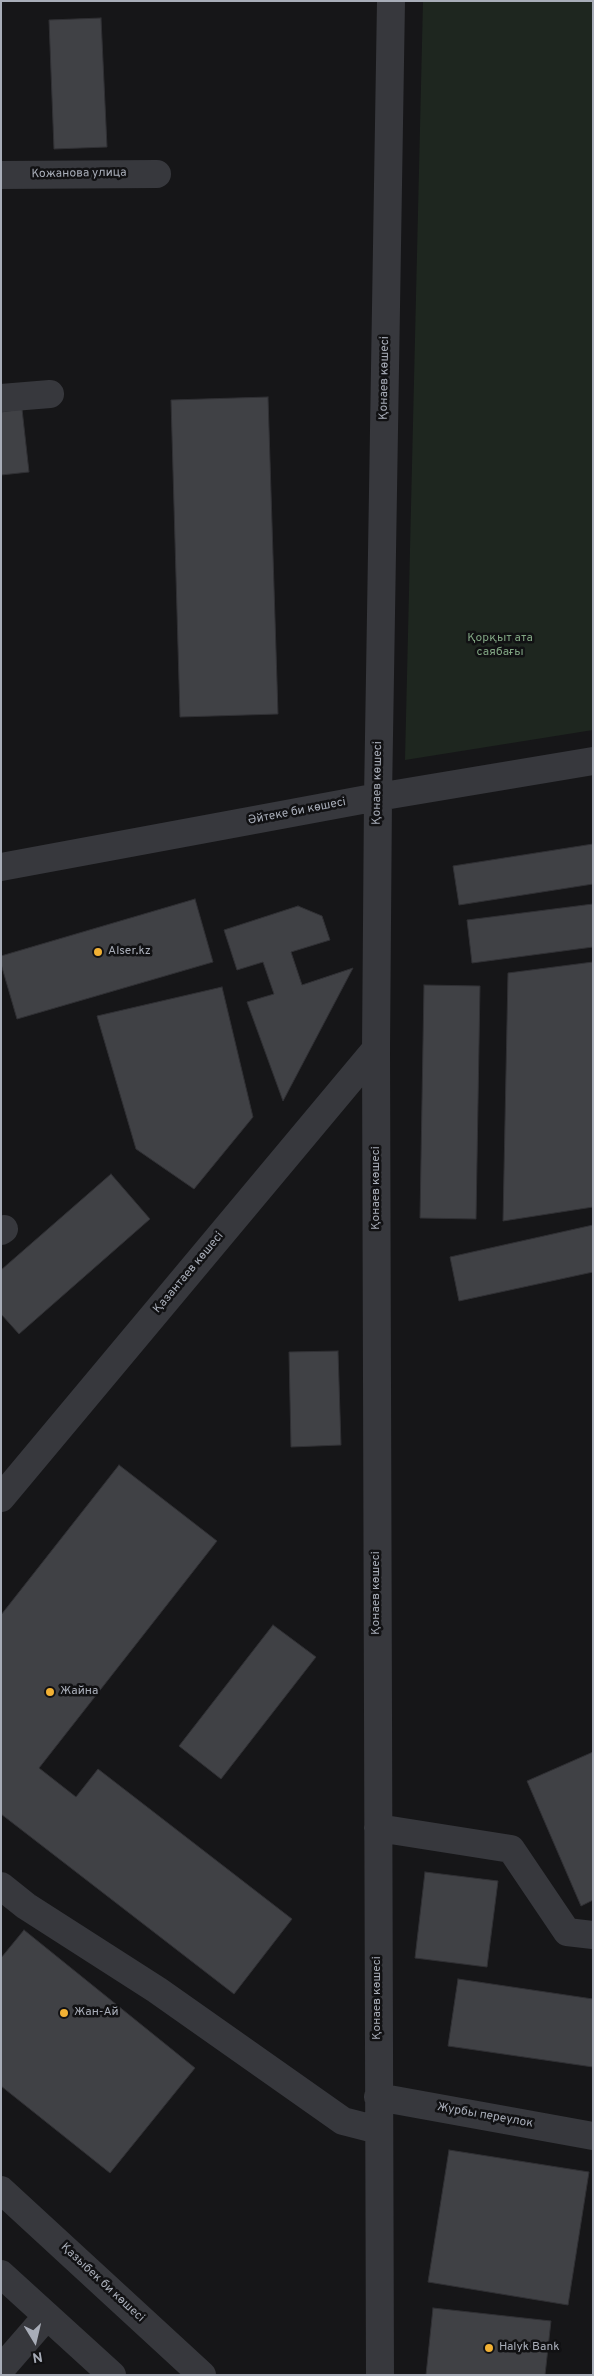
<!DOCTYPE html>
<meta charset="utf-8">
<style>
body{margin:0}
#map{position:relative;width:594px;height:2376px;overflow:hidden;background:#161618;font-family:Overpass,sans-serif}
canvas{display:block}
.frame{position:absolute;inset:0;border:2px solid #a8adb8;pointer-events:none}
.north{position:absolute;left:10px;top:2316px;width:50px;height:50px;-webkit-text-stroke:4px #111113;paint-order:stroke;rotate:171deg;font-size:14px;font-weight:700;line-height:20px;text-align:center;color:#a8adb8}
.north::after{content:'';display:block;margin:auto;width:18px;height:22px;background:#a8adb8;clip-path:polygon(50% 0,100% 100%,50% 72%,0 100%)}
</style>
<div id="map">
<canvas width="594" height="2376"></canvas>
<div class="frame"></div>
<div class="north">N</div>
</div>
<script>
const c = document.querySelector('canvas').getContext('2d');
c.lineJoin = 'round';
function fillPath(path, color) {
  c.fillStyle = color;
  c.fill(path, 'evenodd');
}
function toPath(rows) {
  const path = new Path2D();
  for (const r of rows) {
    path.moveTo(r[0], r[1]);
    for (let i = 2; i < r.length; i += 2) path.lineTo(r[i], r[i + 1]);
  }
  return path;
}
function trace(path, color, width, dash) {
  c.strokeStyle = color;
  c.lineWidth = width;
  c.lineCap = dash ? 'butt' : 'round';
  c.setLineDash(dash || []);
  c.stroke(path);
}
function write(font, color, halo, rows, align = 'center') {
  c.font = font + ' Overpass,sans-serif';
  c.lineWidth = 5;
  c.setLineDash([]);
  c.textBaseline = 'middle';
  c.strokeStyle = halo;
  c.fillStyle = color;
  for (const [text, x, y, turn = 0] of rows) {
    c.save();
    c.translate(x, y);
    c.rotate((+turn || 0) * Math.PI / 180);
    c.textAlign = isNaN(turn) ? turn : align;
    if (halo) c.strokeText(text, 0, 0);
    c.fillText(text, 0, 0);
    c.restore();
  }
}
fillPath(toPath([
 [423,1,593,1,593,730,405,760]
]), '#1e261f');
const building = toPath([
 [101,18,107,147,54,149,49,20,101,18],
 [268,397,278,714,180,717,171,400,268,397],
 [22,409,29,472,1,475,1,412,22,409],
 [593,844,593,884,459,905,453,866,593,844],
 [195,899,213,962,17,1019,1,964,1,956,195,899],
 [593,904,593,947,472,963,467,920,593,904],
 [298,906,322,916,330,940,291,952,302,985,353,968,283,1101,247,1002,274,994,263,962,237,970,224,930,298,906],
 [593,962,593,1207,503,1221,508,973,593,962],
 [424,985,480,986,476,1219,420,1218,424,985],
 [222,987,253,1117,194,1189,136,1149,97,1016,222,987],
 [111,1174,150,1219,19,1334,1,1314,1,1270,111,1174],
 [593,1225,593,1272,459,1301,450,1257,593,1225],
 [338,1351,341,1445,291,1447,289,1352,338,1351],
 [119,1465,217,1541,39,1768,76,1797,98,1769,292,1919,234,1994,1,1814,1,1615,119,1465],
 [273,1625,316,1657,221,1779,179,1746,273,1625],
 [593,1752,593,1900,581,1906,527,1781,593,1752],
 [425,1872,498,1881,487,1967,415,1958,425,1872],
 [24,1930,195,2068,110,2173,1,2086,1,1958,24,1930],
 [458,1979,593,1999,593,2067,448,2046,458,1979],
 [449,2150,589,2172,568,2305,428,2282,449,2150],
 [433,2308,551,2321,545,2375,426,2375,433,2308]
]);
fillPath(building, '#404145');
trace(building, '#303034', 1);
trace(toPath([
 [1,175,157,174],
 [1,398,50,394],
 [1,867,378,797,593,761],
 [1,1231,4,1229],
 [1,1498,376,1049],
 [378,1828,511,1849,567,1932,593,1935],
 [1,1886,26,1906,157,1990,343,2121,378,2130],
 [378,2097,593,2136],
 [1,2190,202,2375],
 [1,2274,112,2375],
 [1,2369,47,2316],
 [380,2375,376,1049,378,797,391,1]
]), '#37383d', 28);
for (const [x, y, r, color] of [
 [98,952,5,"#f2b134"],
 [50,1692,5,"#f2b134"],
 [64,2013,5,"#f2b134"],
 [489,2348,5,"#f2b134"]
]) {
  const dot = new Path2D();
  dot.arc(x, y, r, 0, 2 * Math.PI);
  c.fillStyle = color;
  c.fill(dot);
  trace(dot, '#111113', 2);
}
write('12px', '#a8adb8', '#111113', [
 ["Кожанова улица",79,174,-1],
 ["Қонаев көшесі",385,378,-89],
 ["Қонаев көшесі",378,783,-89],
 ["Әйтеке би көшесі",297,812,-11],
 ["Қонаев көшесі",377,1188,-90],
 ["Қазантаев көшесі",189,1273,-50],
 ["Қонаев көшесі",377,1593,-90],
 ["Қонаев көшесі",378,1998,-90],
 ["Журбы переулок",485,2116,10],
 ["Қазыбек би көшесі",102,2283,43]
]);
write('12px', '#7fa381', '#111113', [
 ["Қорқыт ата",500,639],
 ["саябағы",500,653]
]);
write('12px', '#a8adb8', '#111113', [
 ["Alser.kz",108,952],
 ["Жайна",60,1692],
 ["Жан-Ай",74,2013],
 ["Halyk Bank",499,2348]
], 'left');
</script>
